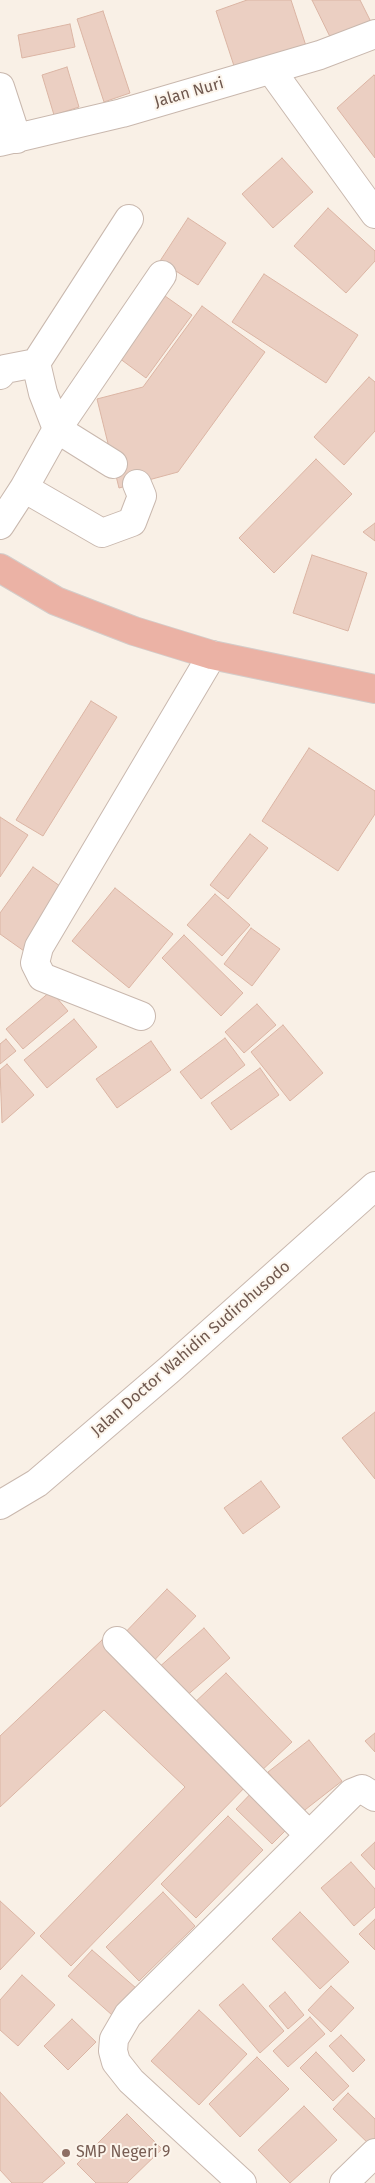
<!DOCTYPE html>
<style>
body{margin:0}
canvas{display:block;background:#f9f0e6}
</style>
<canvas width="375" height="2183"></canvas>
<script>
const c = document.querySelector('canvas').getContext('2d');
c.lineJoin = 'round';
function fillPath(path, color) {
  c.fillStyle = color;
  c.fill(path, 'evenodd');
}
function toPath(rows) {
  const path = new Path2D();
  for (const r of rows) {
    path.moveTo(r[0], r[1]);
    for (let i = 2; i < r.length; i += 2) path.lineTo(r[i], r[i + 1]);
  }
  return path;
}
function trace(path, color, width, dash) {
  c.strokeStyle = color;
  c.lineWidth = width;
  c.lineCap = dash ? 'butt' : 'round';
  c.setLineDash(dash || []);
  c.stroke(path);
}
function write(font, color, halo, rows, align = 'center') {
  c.font = font + ' "Fira Sans",sans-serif';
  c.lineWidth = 4;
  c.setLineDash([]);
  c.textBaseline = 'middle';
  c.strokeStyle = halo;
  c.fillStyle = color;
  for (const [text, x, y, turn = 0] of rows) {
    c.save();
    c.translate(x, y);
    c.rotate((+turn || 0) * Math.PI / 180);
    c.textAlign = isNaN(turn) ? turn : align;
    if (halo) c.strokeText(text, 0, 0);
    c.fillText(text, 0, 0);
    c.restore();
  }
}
const building = toPath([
 [247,0,291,0,307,49,236,72,216,11,247,0],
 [312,0,360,0,374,28,335,47,312,0],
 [103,11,130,93,104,102,77,19,103,11],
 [70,24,75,47,22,58,18,35,70,24],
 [67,67,79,107,54,115,42,75,67,67],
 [374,75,375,76,375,158,337,108,374,75],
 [282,158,313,192,273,228,242,194,282,158],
 [328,208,375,251,375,261,346,293,294,246,328,208],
 [188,218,226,243,198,285,160,261,188,218],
 [264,274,358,335,326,383,232,322,264,274],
 [165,296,192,315,146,378,119,358,165,296],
 [202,306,265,352,178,472,119,488,97,399,143,387,202,306],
 [369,377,375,382,375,431,344,465,314,437,369,377],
 [316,459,352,494,274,573,239,538,316,459],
 [375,523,375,541,363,532,375,523],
 [312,555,367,573,348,631,293,613,312,555],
 [91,701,117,717,43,836,16,820,91,701],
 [309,748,375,791,375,814,338,871,262,821,309,748],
 [0,817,28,835,0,877,0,817],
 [250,834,268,848,228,899,210,885,250,834],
 [33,867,67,891,24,951,0,934,0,913,33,867],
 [115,888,173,934,129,988,72,941,115,888],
 [215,894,250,925,222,956,187,925,215,894],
 [251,928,280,949,252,986,224,964,251,928],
 [184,935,243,993,221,1016,162,958,184,935],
 [51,991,68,1011,23,1049,6,1029,51,991],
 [257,1004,276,1025,244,1053,225,1032,257,1004],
 [74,1019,97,1047,47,1088,24,1060,74,1019],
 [283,1025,323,1073,290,1101,251,1052,283,1025],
 [225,1038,245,1065,201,1099,180,1072,225,1038],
 [6,1039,16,1051,0,1064,0,1044,6,1039],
 [151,1041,171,1070,117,1108,96,1079,151,1041],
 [7,1064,34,1095,2,1123,0,1070,7,1064],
 [260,1068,279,1095,231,1130,211,1103,260,1068],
 [375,1412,375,1479,342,1438,375,1412],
 [261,1481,280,1507,243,1534,224,1508,261,1481],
 [167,1589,196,1616,147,1668,118,1640,167,1589],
 [204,1628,230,1658,184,1698,158,1668,204,1628],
 [102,1640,251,1781,71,1966,40,1936,185,1787,104,1710,0,1807,0,1736,102,1640],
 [226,1673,292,1742,258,1774,192,1705,226,1673],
 [375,1733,375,1752,365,1741,375,1733],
 [309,1740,342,1781,301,1813,268,1772,309,1740],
 [257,1787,293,1823,272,1844,236,1809,257,1787],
 [228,1816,263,1850,196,1918,161,1884,228,1816],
 [375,1842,375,1870,361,1855,375,1842],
 [351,1862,375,1889,375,1907,354,1926,321,1888,351,1862],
 [163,1892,195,1926,139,1981,106,1947,163,1892],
 [0,1901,35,1933,0,1970,0,1901],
 [300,1912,349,1962,320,1989,272,1939,300,1912],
 [375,1919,375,1950,359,1934,375,1919],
 [92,1950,136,1988,112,2015,68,1976,92,1950],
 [22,1975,55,2005,18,2046,0,2030,0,2000,22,1975],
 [243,1984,284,2031,260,2053,219,2005,243,1984],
 [331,1986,354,2008,331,2032,308,2010,331,1986],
 [285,1992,304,2015,288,2029,269,2006,285,1992],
 [199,2010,247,2054,199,2105,151,2061,199,2010],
 [310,2017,325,2034,288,2067,273,2051,310,2017],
 [72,2019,96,2042,68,2070,44,2046,72,2019],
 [341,2035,365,2060,353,2072,329,2046,341,2035],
 [316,2052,349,2086,333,2101,300,2068,316,2052],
 [257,2057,289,2089,240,2137,209,2104,257,2057],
 [0,2092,65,2163,42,2183,12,2183,0,2170,0,2092],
 [348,2093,375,2119,375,2150,333,2109,348,2093],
 [304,2106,337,2140,290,2183,258,2150,304,2106],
 [127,2114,162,2149,127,2183,96,2183,77,2164,127,2114]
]);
fillPath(building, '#ebcfc2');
trace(building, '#dbb5a4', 1);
const minor = toPath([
 [271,70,375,214],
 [0,87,17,139],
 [0,142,122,113,320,55,375,34],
 [0,375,5,369,36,363],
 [113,464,57,429,43,393,36,363,129,219],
 [24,488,102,533,132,522,142,496,137,484],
 [0,525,24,488,57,429,162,275],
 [141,1016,42,977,35,963,39,947,212,655],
 [0,1505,37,1483,169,1370,375,1186],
 [117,1641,308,1834],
 [242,2183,131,2081,116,2062,113,2051,114,2039,128,2015,352,1793,362,1789,375,1797],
 [344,2183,375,2153]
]);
const highway = toPath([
 [0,568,56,601,134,631,212,655,375,689]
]);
trace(minor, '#c9b8ae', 30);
trace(highway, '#d4cdca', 30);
trace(minor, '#fff', 28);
trace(highway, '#ebb2a5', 28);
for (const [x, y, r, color] of [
 [66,2153,5,"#8d6e63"]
]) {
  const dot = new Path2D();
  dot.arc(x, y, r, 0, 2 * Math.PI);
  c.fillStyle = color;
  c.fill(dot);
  trace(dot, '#fcf5ec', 2);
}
write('16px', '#6f584e', '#fcf5ec', [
 ["Jalan Nuri",189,93,-16],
 ["Jalan Doctor Wahidin Sudirohusodo",191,1349,-41]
]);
write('16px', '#785e54', '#fcf5ec', [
 ["SMP Negeri 9",76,2153]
], 'left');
</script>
